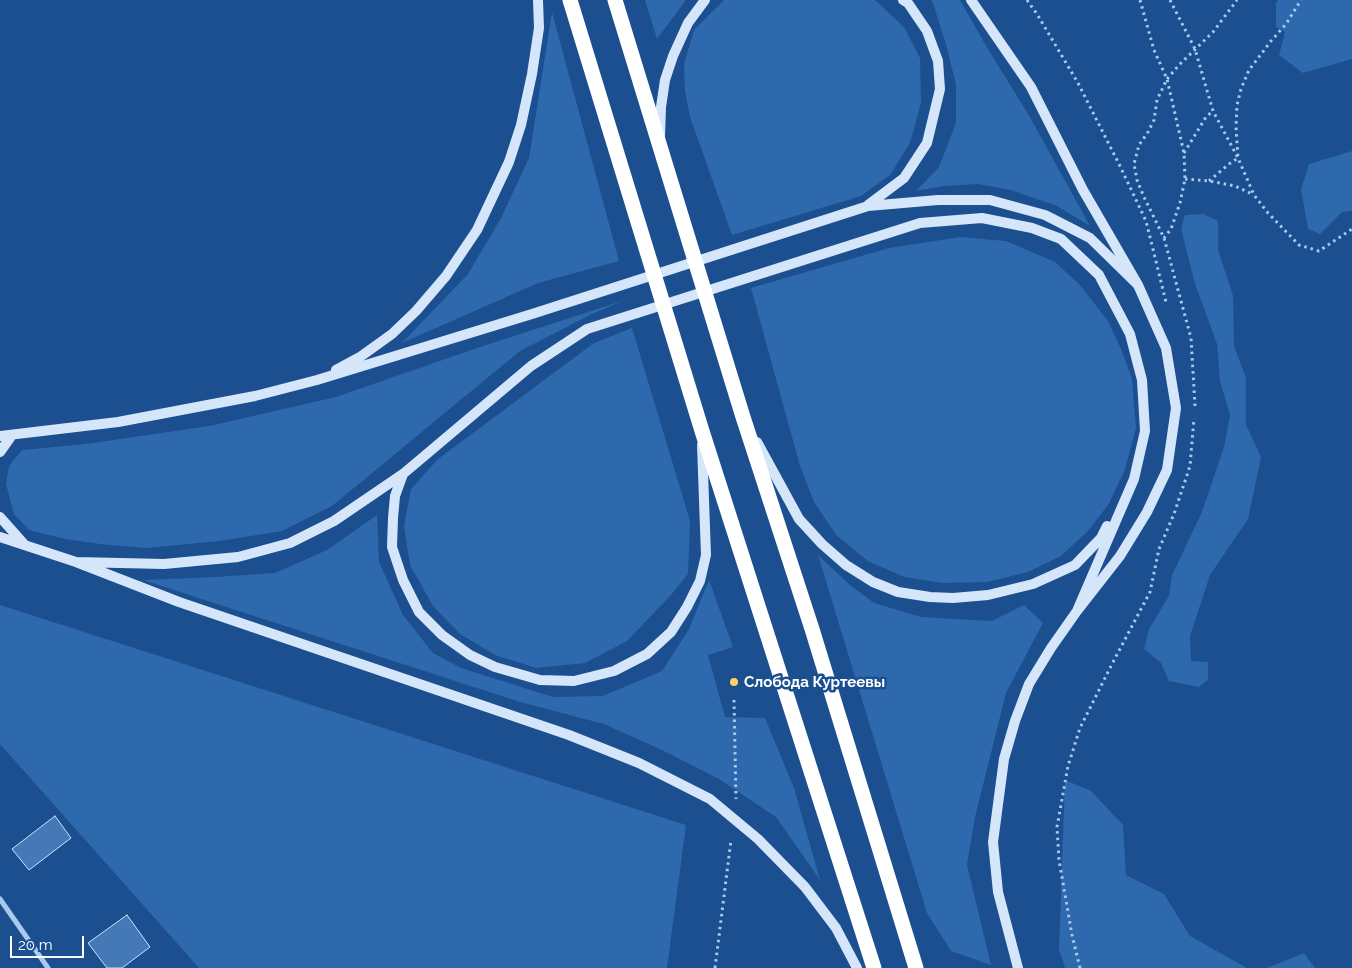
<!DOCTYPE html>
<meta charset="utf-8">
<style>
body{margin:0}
#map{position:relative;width:1352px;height:968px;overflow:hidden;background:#1b4f8f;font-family:Raleway,sans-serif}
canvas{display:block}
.scale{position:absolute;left:10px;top:936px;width:74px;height:22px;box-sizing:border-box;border:2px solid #fff;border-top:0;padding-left:6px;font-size:15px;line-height:18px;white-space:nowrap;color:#fff;-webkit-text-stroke:4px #1b4f8f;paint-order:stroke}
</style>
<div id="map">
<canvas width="1352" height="968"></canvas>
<div class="scale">20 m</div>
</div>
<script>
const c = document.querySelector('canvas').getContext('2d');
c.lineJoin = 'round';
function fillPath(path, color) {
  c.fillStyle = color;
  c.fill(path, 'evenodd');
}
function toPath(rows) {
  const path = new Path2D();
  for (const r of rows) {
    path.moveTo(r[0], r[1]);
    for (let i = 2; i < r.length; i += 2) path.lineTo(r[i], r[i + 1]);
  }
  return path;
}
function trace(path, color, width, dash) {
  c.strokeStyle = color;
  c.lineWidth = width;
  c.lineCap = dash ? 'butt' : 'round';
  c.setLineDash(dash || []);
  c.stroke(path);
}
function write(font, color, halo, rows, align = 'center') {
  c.font = font + ' Raleway,sans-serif';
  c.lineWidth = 5;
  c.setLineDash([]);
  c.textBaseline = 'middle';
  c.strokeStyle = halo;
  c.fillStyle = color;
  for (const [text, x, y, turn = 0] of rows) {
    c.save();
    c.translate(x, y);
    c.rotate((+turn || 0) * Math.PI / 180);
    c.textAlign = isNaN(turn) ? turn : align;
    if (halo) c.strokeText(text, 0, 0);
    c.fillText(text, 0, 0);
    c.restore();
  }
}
fillPath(toPath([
 [645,0,686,0,657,39],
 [724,0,875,0,904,27,920,58,921,103,910,143,890,175,861,196,732,235,690,117,685,91,684,64,694,30],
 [931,0,960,0,985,44,1031,119,1090,226,1057,206,1011,190,978,184,944,186,916,191,939,167,956,123,956,85,947,48,933,3],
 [1278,0,1352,0,1352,59,1303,73,1279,55,1285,32,1276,27,1276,3],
 [552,12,619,261,538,283,402,343,468,274,501,218,529,158],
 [1352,151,1352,211,1342,212,1320,234,1308,229,1301,189,1309,164],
 [1203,214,1218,221,1218,250,1233,296,1234,346,1246,378,1246,425,1261,457,1248,519,1210,575,1190,636,1191,661,1208,662,1208,680,1199,687,1169,681,1161,663,1144,649,1149,629,1169,596,1172,575,1202,512,1224,447,1230,415,1220,381,1217,344,1195,284,1181,229,1185,215],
 [960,237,1006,241,1055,262,1080,285,1108,321,1121,349,1132,379,1136,428,1124,472,1108,505,1088,531,1061,556,1028,572,987,582,942,583,904,577,868,561,837,536,814,502,800,466,751,288,889,248],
 [625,300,592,314,520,351,332,506,282,531,220,541,146,548,100,544,65,539,29,530,14,514,6,484,9,466,22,450,86,444,209,426,336,397,477,348],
 [632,328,690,521,688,574,671,595,627,641,585,663,536,668,495,655,460,634,433,606,410,565,404,526,411,489,438,459,594,343],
 [377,515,379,562,403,615,433,653,461,668,553,697,603,696,662,671,689,629,709,580,733,647,708,655,725,717,765,718,794,788,820,880,776,817,719,779,662,750,604,724,520,702,143,580,215,577,275,573,327,550],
 [818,555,850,585,874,603,921,617,992,621,1024,605,1043,623,1006,693,975,817,967,865,991,965,951,951,927,913],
 [0,605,686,825,667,968,199,968,0,744],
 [1065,780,1091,791,1123,825,1126,875,1164,894,1190,936,1247,968,1065,968,1059,950],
 [1304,953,1315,968,1267,968]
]), '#2e69ad');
const building = toPath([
 [55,816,71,838,29,870,12,849,55,816],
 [127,915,150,947,122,968,107,968,88,943,127,915]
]);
fillPath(building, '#4478b7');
trace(building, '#cfe3fa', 1);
trace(toPath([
 [1027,0,1037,14,1078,83,1119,164,1146,221,1166,302],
 [1140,0,1154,50,1167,79,1184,153,1185,179,1180,203,1171,229,1164,238],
 [1170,0,1195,49,1213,111,1238,158,1254,195,1268,213,1299,245,1319,251,1352,229],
 [1184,153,1206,117,1213,111],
 [1185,179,1209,181,1235,186,1254,195],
 [1209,181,1229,164,1238,158,1236,127,1237,105,1241,89,1249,70,1271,41,1286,24,1301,0],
 [1195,406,1191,338,1164,238,1144,197,1137,180,1134,164,1139,145,1148,132,1154,120,1157,100,1167,79,1179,65,1213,32,1237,0],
 [734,700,736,799],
 [715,968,731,840],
 [1080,968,1072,935,1059,860,1057,827,1068,766,1080,728,1112,664,1150,592,1159,549,1174,514,1190,466,1194,418]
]), '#a9c9ee', 3, [2.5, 4]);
trace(toPath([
 [0,899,48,968]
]), '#a9c9ee', 5);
trace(toPath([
 [971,0,1031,87,1083,190,1138,285,1166,348,1176,408,1167,470,1147,512,1120,556,1077,611,1051,648,1029,684,1015,721,1004,759,993,842,998,892,1018,968],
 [660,136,661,107,665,80,673,56,688,23,705,0],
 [868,205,904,178,927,143,940,89,938,61,927,31,908,3,903,0],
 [336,370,360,357,392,334,416,311,446,276,477,230,509,162,521,125,532,74,539,28,538,0],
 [0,436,118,422,255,396,317,380,532,314,868,206,938,200,990,200,1045,215,1090,238,1138,285],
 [757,442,799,519,822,544,846,565,873,582,898,592,930,597,953,598,988,595,1033,584,1075,565,1101,538,1107,526],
 [0,452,12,435],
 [403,474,395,496,393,518,392,547,403,580,419,612,442,635,470,655,495,667,540,680,574,681,614,671,647,654,671,632,687,607,700,581,706,555,702,445],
 [0,517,24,544],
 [0,537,76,562,179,602,569,735,639,763,710,799,758,839,805,887,836,928,857,968],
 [76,562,164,564,238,557,290,543,334,521,403,474,531,366,587,329,920,223,982,218,1032,228,1061,239,1099,275,1130,334,1142,380,1145,431,1134,479,1077,611]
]), '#d6e6fa', 10);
trace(toPath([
 [570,0,702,431,874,968],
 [615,0,743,417,812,629,916,968]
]), '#fff', 15);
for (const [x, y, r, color] of [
 [734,682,5,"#ffd166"]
]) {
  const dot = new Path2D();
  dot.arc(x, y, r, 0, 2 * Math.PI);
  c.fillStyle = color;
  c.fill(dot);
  trace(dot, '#1b4f8f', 2);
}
write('bold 15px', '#fff', '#1b4f8f', [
 ["Слобода Куртеевы",744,682]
], 'left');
</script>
